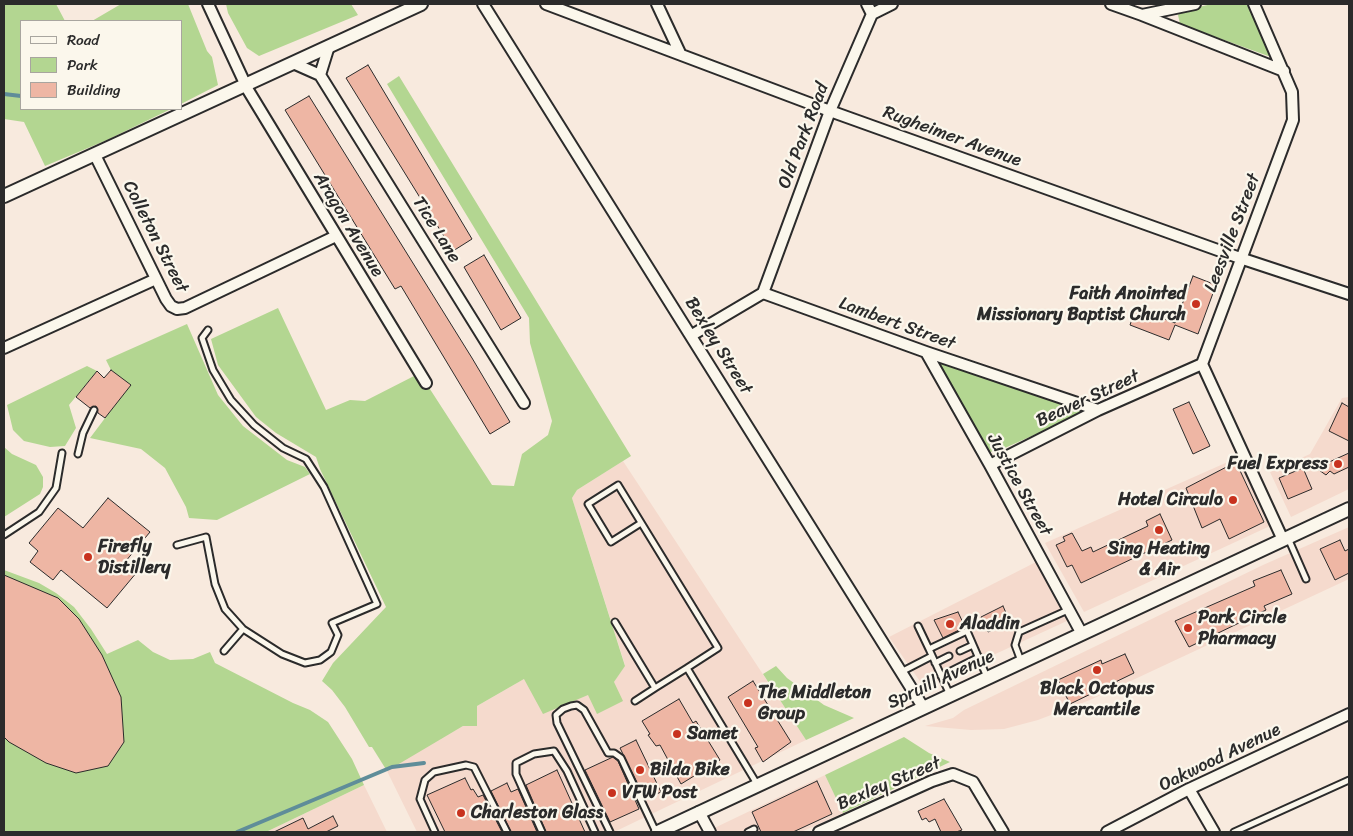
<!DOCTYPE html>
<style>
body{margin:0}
#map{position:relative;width:1353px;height:836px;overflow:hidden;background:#f8eade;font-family:Sriracha,sans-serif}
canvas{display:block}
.frame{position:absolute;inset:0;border:5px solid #2b2b2b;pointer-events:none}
.legend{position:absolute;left:20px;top:20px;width:162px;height:90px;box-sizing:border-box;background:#fbf7ec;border:1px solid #a8a59f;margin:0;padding:6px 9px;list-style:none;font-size:15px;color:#2b2b2b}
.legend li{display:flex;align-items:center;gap:10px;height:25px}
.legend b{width:25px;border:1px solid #a8a59f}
</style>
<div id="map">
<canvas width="1353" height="836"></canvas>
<div class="frame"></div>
<ul class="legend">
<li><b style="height:6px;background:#fbf7ec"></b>Road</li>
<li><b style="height:14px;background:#b3d691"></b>Park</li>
<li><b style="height:14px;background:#eeb6a4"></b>Building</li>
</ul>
</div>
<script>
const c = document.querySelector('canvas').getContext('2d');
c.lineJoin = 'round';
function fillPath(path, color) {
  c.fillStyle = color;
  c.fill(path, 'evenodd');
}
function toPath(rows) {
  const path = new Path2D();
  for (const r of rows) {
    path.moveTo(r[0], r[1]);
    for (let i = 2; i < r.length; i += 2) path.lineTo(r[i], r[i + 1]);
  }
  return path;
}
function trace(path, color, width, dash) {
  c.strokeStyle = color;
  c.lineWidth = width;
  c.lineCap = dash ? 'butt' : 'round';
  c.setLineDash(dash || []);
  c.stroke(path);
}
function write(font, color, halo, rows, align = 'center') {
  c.font = font + ' Sriracha,sans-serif';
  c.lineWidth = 4.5;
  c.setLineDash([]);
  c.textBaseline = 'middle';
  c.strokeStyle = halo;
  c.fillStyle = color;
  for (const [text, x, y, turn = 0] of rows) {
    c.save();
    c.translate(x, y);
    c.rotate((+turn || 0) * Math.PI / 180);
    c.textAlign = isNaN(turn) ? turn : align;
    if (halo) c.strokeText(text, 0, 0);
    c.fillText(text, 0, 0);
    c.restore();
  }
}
fillPath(toPath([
 [1349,397,1349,489,1291,517,1270,472,1310,454,1342,398],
 [1239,457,1270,526,1084,612,1045,543],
 [623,461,806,740,614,832,417,832,387,771,406,757,463,726,477,726,477,706,524,679,614,682,625,665,572,498,577,490],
 [1349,527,1349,579,1090,700,1038,720,1004,729,971,730,925,726,953,718,964,710,1263,565],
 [1036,562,1069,620,924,687,889,637],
 [825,775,843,813,801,832,706,832],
 [364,785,387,832,266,832]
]), '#f5dacd');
fillPath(toPath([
 [4,4,56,4,65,21,21,21,21,109,171,109,107,140,45,166,24,122,4,119],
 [121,4,188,4,207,51,212,57,218,85,181,104,181,21,92,21],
 [226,4,351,4,358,15,259,56,247,48,228,13],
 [1212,4,1248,4,1271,57,1180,24,1178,15,1181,11],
 [399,76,631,456,577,490,572,498,625,666,614,682,623,701,597,714,588,695,543,714,524,679,477,706,477,726,463,726,387,771,372,747,369,747,345,707,332,690,322,681,333,663,386,607,320,469,316,457,276,433,256,417,218,365,211,339,278,308,326,410,350,400,365,401,416,375,426,383,492,485,514,486,522,454,548,435,552,421,530,343,529,318,387,84],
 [187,324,218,395,243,426,287,460,305,467,310,474,217,520,189,518,186,507,165,468,141,449,90,438,130,385,111,370,106,360],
 [941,362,1082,408,1086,412,998,451,988,452,984,449,937,363],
 [87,366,97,371,69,405,76,428,65,446,50,447,24,441,13,430,7,405],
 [4,447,12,454,36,465,43,477,43,487,40,494,4,517],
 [4,570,39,583,56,593,74,607,91,629,107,654,138,640,153,652,170,660,193,659,210,652,215,663,293,703,310,710,328,722,352,759,364,785,266,832,4,832],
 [776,666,787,678,824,705,854,718,806,740,763,674],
 [904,737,929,753,950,762,843,813,825,775]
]), '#b3d691');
trace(toPath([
 [4,94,21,96],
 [237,832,392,767,424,763]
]), '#5f8d99', 4);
const building = toPath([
 [368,65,472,239,453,251,346,78,368,65],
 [309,96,472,358,510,422,490,434,401,286,395,289,285,110,309,96],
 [484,255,521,318,501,330,464,267,484,255],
 [1193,276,1216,285,1198,334,1175,325,1169,340,1130,325,1136,308,1175,323,1193,276],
 [111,370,131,385,105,418,98,413,96,406,90,408,76,397,97,371,104,378,111,370],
 [1189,402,1210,446,1193,454,1173,409,1189,402],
 [1342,403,1349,407,1349,441,1329,431,1342,403],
 [1349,453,1349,467,1334,474,1330,471,1326,475,1316,468,1349,453],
 [1236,462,1264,522,1229,539,1220,519,1202,528,1186,488,1236,462],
 [1303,468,1312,489,1288,499,1279,478,1303,468],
 [108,498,150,532,125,562,137,572,107,608,61,570,53,580,30,562,38,551,29,543,58,508,83,528,108,498],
 [1160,514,1172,540,1081,583,1072,565,1067,567,1056,545,1065,541,1063,537,1072,533,1082,551,1091,547,1093,552,1148,526,1146,521,1160,514],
 [1340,540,1345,551,1349,549,1349,573,1335,580,1320,549,1340,540],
 [1281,570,1292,594,1264,606,1266,610,1189,647,1175,621,1255,586,1253,581,1281,570],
 [4,575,58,598,79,619,102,655,121,697,124,742,108,766,76,773,46,763,9,742,4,737,4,575],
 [1003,606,1010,622,988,632,981,617,1003,606],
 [958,612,965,627,943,638,934,620,958,612],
 [1125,654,1134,673,1070,704,1058,680,1101,660,1102,664,1125,654],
 [753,681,791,742,763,762,755,748,758,747,728,697,753,681],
 [679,699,693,723,696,721,720,760,681,784,660,745,656,746,648,735,650,734,642,721,679,699],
 [636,740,661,792,645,799,620,748,636,740],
 [613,757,618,761,639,809,610,822,585,770,613,757],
 [557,770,585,832,546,832,526,785,557,770],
 [465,778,471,790,473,789,478,797,483,795,502,832,445,832,427,795,465,778],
 [817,781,832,814,793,832,761,832,752,812,817,781],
 [507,783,511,792,518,789,537,832,511,832,491,791,507,783],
 [944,799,962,830,956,832,941,832,935,819,929,822,926,818,922,820,918,811,944,799],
 [333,816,338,826,326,832,274,832,303,818,308,829,333,816]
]);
fillPath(building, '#eeb6a4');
trace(building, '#2b2b2b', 1);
const service = toPath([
 [78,454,83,433,94,410],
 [641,523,611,542,588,504,618,485,718,648,687,668,757,784],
 [4,535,39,512,56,488,62,453],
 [1288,538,1306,579],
 [177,545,206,537,215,584,225,609,243,629,282,654,305,663,320,660,331,652,338,635,332,623,377,604,324,487,306,459,283,448,254,425,231,400,213,370,202,338,208,330],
 [615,622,655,688,687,668],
 [918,626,929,649],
 [224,651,243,629],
 [960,651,973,645],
 [1021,661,1015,645,1019,632,1068,610],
 [935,663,949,656],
 [901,672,932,656],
 [941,676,979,657],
 [950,695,929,649,967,631,987,677],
 [635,701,655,688],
 [435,832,420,799,425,780,434,772,466,765,474,767,507,832],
 [542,832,516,774,516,763,534,754,554,751,567,771,595,832],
 [610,832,557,723,556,715,563,709,571,706,577,705,584,710,608,753,614,753,621,758,656,832],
 [748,832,754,829],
 [1234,832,1349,780]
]);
const minor = toPath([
 [208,4,248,90,426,383],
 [483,4,923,707],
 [546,4,830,111,1240,258,1349,294],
 [657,4,680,53],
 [867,4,872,14],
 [1111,4,1142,15,1195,4],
 [1254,4,1292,92,1293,120,1202,364,1283,540],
 [1142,15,1284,71],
 [293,63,320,75],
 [320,75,524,403],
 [320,75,329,46],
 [95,155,166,299,171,306,177,309,185,308,336,236],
 [763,293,830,111,872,14,892,4],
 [692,335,763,293,926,352,1098,410],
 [4,348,156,279],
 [926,352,990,465,1082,634],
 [990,465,1098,410,1202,364],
 [1189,789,1214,832],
 [699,812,710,832],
 [819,832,932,781,953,774,973,782,1003,832],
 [1107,832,1189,789,1349,714]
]);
const tertiary = toPath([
 [4,196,421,4],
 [658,832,1349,509]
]);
trace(service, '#2b2b2b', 9);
trace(minor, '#2b2b2b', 14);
trace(tertiary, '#2b2b2b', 16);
trace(service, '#fbf7ec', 5);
trace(minor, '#fbf7ec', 10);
trace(tertiary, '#fbf7ec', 12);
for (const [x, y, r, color] of [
 [1196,304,5,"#c8321e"],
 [1338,464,5,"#c8321e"],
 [1233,500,5,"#c8321e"],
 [1159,530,5,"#c8321e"],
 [88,557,5,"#c8321e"],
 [950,624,5,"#c8321e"],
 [1188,628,5,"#c8321e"],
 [1097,670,5,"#c8321e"],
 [748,703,5,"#c8321e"],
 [677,734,5,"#c8321e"],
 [640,770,5,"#c8321e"],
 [612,793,5,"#c8321e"],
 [461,813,5,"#c8321e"]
]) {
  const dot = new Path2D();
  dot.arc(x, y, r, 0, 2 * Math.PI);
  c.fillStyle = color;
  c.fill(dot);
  trace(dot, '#fbf7ec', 2);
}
write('18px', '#2b2b2b', '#fbf7ec', [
 ["Old Park Road",804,136,-69],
 ["Rugheimer Avenue",952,137,20],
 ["Aragon Avenue",348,225,59],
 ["Tice Lane",436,230,58],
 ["Leesville Street",1233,233,-69],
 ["Colleton Street",155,237,63],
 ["Lambert Street",897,324,20],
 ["Bexley Street",718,346,58],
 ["Beaver Street",1088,399,-25],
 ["Justice Street",1019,485,61],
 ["Spruill Avenue",941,680,-25],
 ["Oakwood Avenue",1220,758,-26],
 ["Bexley Street",889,784,-23]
]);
write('bold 18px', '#2b2b2b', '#fbf7ec', [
 ["Faith Anointed",1186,294,"right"],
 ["Missionary Baptist Church",1186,315,"right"],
 ["Fuel Express",1328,464,"right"],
 ["Hotel Circulo",1223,500,"right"],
 ["Firefly",98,547],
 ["Distillery",98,568],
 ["Sing Heating",1159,549,"center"],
 ["& Air",1159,570,"center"],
 ["Park Circle",1198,618],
 ["Pharmacy",1198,639],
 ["Aladdin",960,624],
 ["Black Octopus",1097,689,"center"],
 ["Mercantile",1097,710,"center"],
 ["The Middleton",758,693],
 ["Group",758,714],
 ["Samet",687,734],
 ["Bilda Bike",650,770],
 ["VFW Post",622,793],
 ["Charleston Glass",471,813]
], 'left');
</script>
